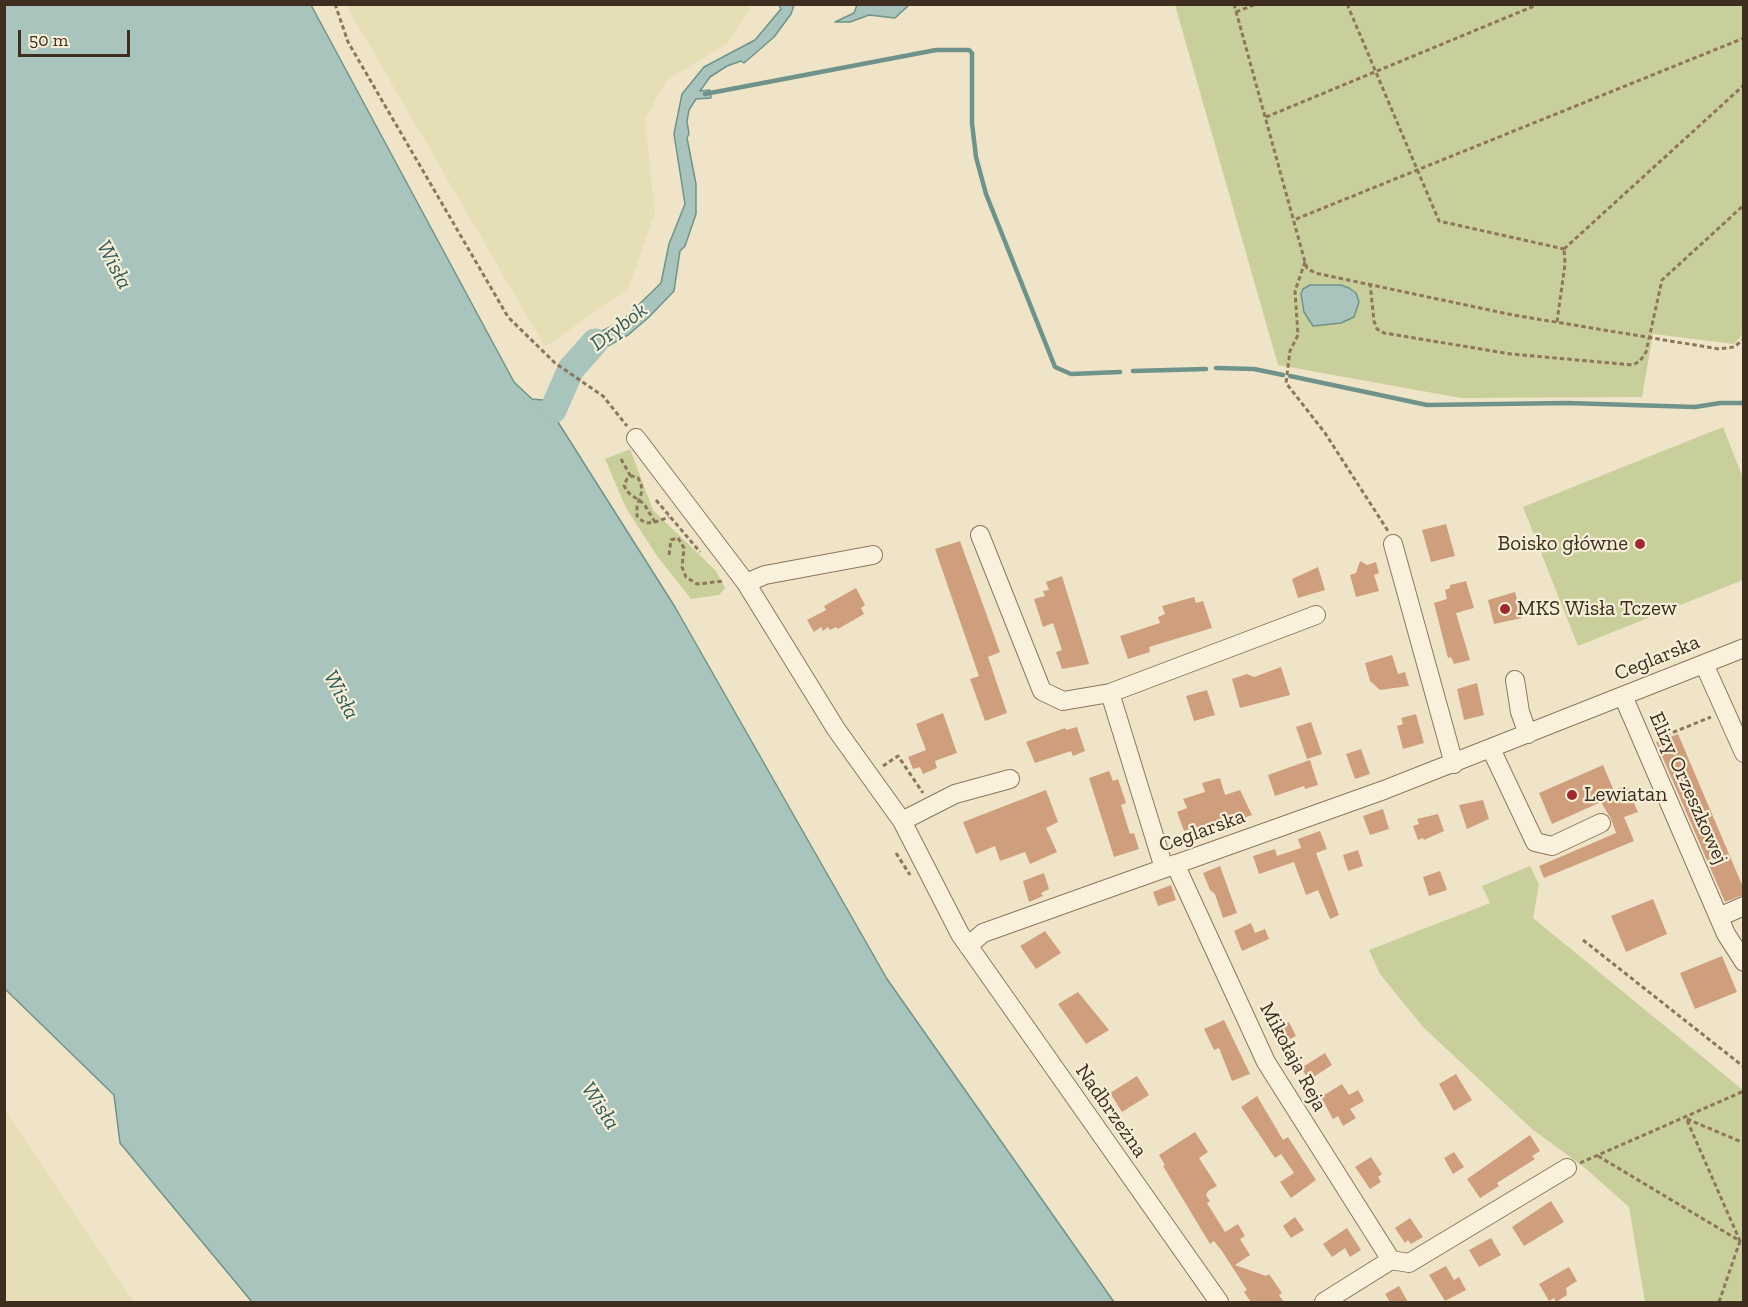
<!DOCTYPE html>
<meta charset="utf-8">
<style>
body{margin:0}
#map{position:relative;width:1748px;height:1307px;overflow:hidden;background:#f0e4c8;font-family:"Zilla Slab",serif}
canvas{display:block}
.frame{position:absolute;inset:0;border:6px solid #3d2e20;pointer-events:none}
.scale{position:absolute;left:18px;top:30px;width:112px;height:27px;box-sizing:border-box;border:3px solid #3d2e20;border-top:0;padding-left:8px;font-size:18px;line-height:21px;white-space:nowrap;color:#3d2e20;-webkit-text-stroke:4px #f7eed8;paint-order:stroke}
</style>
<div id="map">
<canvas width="1748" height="1307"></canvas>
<div class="frame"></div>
<div class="scale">50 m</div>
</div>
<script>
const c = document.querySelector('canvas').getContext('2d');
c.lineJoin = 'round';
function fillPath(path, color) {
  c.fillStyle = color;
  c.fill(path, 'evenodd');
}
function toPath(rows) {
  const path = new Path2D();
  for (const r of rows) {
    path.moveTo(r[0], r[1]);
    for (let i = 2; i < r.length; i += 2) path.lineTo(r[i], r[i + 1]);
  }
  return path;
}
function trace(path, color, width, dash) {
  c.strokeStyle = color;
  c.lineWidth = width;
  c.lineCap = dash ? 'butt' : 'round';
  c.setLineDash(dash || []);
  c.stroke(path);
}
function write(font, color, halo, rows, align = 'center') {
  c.font = font + ' "Zilla Slab",serif';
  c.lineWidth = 4.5;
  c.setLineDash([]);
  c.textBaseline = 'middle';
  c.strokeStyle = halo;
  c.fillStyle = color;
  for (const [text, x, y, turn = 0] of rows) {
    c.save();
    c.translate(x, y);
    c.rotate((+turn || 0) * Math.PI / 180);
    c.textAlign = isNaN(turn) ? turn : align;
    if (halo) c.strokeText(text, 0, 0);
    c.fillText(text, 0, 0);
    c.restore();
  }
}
fillPath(toPath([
 [748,5,750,9,728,43,667,80,645,119,655,213,628,289,545,347,346,5],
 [5,1110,45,1169,134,1302,5,1302]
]), '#e6deb5');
fillPath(toPath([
 [1175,5,1743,5,1743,334,1734,344,1653,334,1642,397,1461,398,1278,365],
 [1723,427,1743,478,1743,580,1578,646,1523,507],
 [630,449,653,510,716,571,725,588,719,595,691,599,657,556,626,508,605,459],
 [1530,866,1539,884,1533,918,1743,1090,1743,1302,1645,1302,1629,1207,1585,1168,1532,1129,1423,1027,1380,974,1369,950,1490,903,1482,886]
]), '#c9cf9b');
const water = toPath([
 [4,5,311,5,514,382,532,399,543,400,555,390,562,373,574,382,567,403,556,419,675,607,887,979,1114,1302,252,1302,120,1143,114,1095,5,989,4,5],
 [779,5,794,5,791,14,774,37,744,63,741,61,727,66,710,77,700,91,710,90,711,98,696,99,689,110,687,121,689,134,687,138,696,184,696,214,685,246,680,251,674,291,648,318,628,335,593,354,578,375,566,366,590,337,622,321,661,283,669,244,685,204,674,134,682,94,704,67,755,40,781,9,779,5],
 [857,5,857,4,909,5,895,18,869,15,850,22,835,22,854,13,857,5],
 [1310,285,1341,285,1349,288,1356,293,1359,302,1354,317,1341,323,1313,326,1304,312,1301,294,1303,289,1310,285]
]);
fillPath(water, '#a9c4bc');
trace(water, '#6f938a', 1.5);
trace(toPath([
 [705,94,936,50,969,50,972,53,972,123,976,157,986,194,1055,367,1071,374,1120,372],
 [1216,368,1254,369,1283,375],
 [1133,371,1206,369],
 [1290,376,1427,405,1567,403,1695,407,1720,403,1744,403]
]), '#6f938a', 4.5);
trace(toPath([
 [553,410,571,369,595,342]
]), '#a9c4bc', 27);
fillPath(toPath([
 [1446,524,1455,556,1431,562,1422,530],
 [960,541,1000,652,988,657,1007,713,985,721,970,679,979,676,935,549],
 [1360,561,1367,565,1376,562,1379,573,1374,575,1379,591,1356,597,1350,575,1356,573],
 [1318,567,1325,590,1298,598,1292,579],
 [1062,576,1089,664,1062,669,1056,652,1062,650,1053,623,1043,627,1034,599,1045,596,1043,591,1049,590,1046,582],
 [1466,581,1474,608,1456,613,1470,660,1454,664,1451,657,1448,658,1434,603,1447,599,1445,590,1450,588,1450,585],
 [856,588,865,605,861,608,864,614,838,629,836,627,830,630,828,627,823,631,821,627,814,632,807,620,826,610,824,606],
 [1515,592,1522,618,1494,624,1488,600],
 [1194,597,1196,603,1203,601,1212,628,1149,647,1150,652,1128,659,1120,636,1160,623,1158,617,1165,614,1162,606],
 [1392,655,1398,674,1405,672,1409,686,1380,690,1370,681,1365,663],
 [1281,667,1290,695,1240,708,1232,679,1247,674,1254,677],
 [1477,683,1484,715,1464,720,1457,689],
 [1207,690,1215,715,1194,721,1186,696],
 [943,713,957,753,935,761,937,768,923,774,920,767,913,769,908,757,926,750,916,724],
 [1416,714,1424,743,1403,749,1397,726,1403,724,1401,718],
 [1311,722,1322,754,1307,759,1296,727],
 [1077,727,1085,751,1073,756,1071,751,1035,763,1026,742,1065,728,1066,730],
 [1678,734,1743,887,1743,895,1725,902,1656,742],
 [1361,749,1370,774,1355,779,1346,754],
 [1310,760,1318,785,1305,789,1304,786,1275,796,1268,775],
 [1603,765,1614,791,1626,785,1638,812,1624,817,1634,841,1544,878,1539,866,1616,833,1611,819,1601,802,1552,824,1539,793],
 [1109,771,1113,781,1118,779,1126,803,1121,805,1130,834,1134,833,1139,849,1114,857,1089,778],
 [1220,778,1225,795,1240,790,1252,815,1228,824,1227,821,1199,831,1197,827,1184,831,1177,812,1187,808,1183,799,1205,792,1202,783],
 [1046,790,1058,822,1046,828,1057,852,1030,864,1025,852,1000,861,995,846,976,854,963,822],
 [1483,800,1489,819,1467,829,1459,805],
 [1383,809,1389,829,1370,835,1363,816],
 [1438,814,1444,831,1424,840,1423,838,1418,840,1413,826,1419,824,1417,819],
 [1320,831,1327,849,1316,853,1339,915,1330,919,1318,890,1306,895,1294,862,1259,874,1253,856,1275,849,1277,856,1301,848,1298,839],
 [1358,850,1363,866,1348,871,1343,855],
 [1220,866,1237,913,1223,918,1215,894,1210,890,1203,873],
 [1440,871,1447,890,1429,896,1423,877],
 [1044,873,1049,889,1041,893,1043,896,1029,902,1023,881],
 [1171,885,1176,900,1158,906,1153,892],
 [1653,899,1667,934,1626,952,1611,916],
 [1251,923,1255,933,1265,929,1269,939,1242,951,1234,931],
 [1045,931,1061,953,1036,969,1020,946],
 [1722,956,1737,992,1695,1009,1680,973],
 [1078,992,1109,1030,1086,1044,1058,1004],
 [1224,1020,1250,1074,1232,1081,1219,1048,1214,1050,1204,1029],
 [1289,1022,1296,1036,1280,1044,1272,1030],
 [1325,1053,1332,1065,1309,1080,1301,1068],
 [1456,1074,1472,1100,1454,1111,1439,1084],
 [1137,1076,1149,1095,1122,1112,1110,1093],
 [1342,1084,1349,1095,1358,1090,1364,1101,1350,1109,1356,1118,1343,1126,1338,1116,1333,1119,1321,1097],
 [1257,1096,1283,1140,1288,1137,1316,1180,1291,1198,1280,1182,1294,1173,1281,1154,1275,1158,1241,1107],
 [1195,1132,1208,1152,1199,1158,1217,1186,1208,1191,1206,1195,1210,1201,1207,1203,1225,1232,1238,1224,1245,1236,1240,1239,1250,1255,1235,1265,1266,1276,1269,1274,1282,1293,1279,1295,1284,1302,1251,1302,1244,1292,1247,1290,1222,1251,1214,1241,1210,1244,1163,1166,1165,1165,1159,1155],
 [1530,1135,1540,1151,1532,1156,1535,1159,1497,1183,1499,1186,1480,1198,1467,1179],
 [1454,1152,1464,1167,1453,1174,1444,1158],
 [1371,1157,1382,1174,1378,1177,1381,1182,1370,1189,1355,1167],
 [1551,1201,1564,1222,1524,1246,1512,1227],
 [1295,1217,1304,1230,1291,1238,1283,1226],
 [1410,1218,1423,1237,1411,1244,1408,1240,1405,1243,1395,1228],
 [1347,1228,1361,1250,1350,1257,1345,1248,1332,1257,1323,1244],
 [1491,1238,1501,1255,1479,1267,1469,1250],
 [1446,1266,1454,1280,1459,1277,1466,1290,1445,1301,1429,1275],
 [1569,1267,1577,1281,1566,1288,1567,1295,1556,1302,1554,1298,1549,1301,1539,1284],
 [1399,1286,1408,1302,1390,1302,1385,1294]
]), '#cf9f7d');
const minor = toPath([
 [636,438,746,583,836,729,902,821,960,934,1219,1302],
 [980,535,1042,691,1063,701,1110,693,1164,868],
 [1393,544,1454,764],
 [746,583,765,575,873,555],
 [1704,664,1744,753],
 [1515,680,1520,712,1528,734],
 [1110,693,1316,615],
 [1623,696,1726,934,1744,962],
 [1491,749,1535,842,1552,846,1601,823],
 [902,821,955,794,1010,779],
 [1175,864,1266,1062,1391,1260],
 [1719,917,1744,906],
 [968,946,983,933,1384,790,1744,648],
 [1324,1302,1391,1260,1409,1263,1567,1168]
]);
trace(minor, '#8d765c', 20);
trace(toPath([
 [335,4,348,42,508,317,555,363,603,396,627,426],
 [1234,4,1305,262,1307,268,1315,273,1513,315,1719,349,1734,347,1744,339],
 [1347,4,1439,221,1564,249],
 [1236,12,1256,4],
 [1266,117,1539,4],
 [1296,219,1744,38],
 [1564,249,1744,85],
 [1305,262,1295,291,1298,335,1290,351,1286,383,1325,433,1388,531],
 [1370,283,1374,321,1377,329,1384,333,1511,354,1633,365,1640,361,1646,352,1662,280,1744,205],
 [1557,322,1565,264,1564,249],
 [621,459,631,477],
 [656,500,700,552],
 [655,522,644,504,639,500,631,495,626,490,624,485,627,479,632,476,638,478,641,484,642,491,637,506,637,516,641,520,646,523,655,522,661,520,669,517],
 [669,555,671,540,678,538,684,548,682,567,686,577,697,584,724,581],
 [1659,738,1711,717],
 [883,766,898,756,923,793],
 [896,853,910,875],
 [1583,940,1744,1067],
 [1687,1119,1744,1143],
 [1598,1156,1740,1241,1686,1118],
 [1580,1163,1744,1091],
 [1719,1302,1740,1241,1744,1241]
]), '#8d765c', 3, [4.5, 3]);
trace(minor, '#faf1dc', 18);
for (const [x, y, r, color] of [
 [1640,544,6,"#9e2a2b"],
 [1505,609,6,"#9e2a2b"],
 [1572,795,6,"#9e2a2b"]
]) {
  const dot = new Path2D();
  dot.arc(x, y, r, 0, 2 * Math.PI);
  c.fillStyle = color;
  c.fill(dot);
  trace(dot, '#f7eed8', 2);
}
write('21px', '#3d2e20', '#f7eed8', [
 ["Boisko główne",1628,544,"right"],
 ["MKS Wisła Tczew",1517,609],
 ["Lewiatan",1584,795]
], 'left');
write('21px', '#3d2e20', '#f7eed8', [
 ["Ceglarska",1657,658,-22],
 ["Elizy Orzeszkowej",1688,788,66],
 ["Ceglarska",1202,831,-20],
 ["Mikołaja Reja",1293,1057,62],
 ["Nadbrzeżna",1111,1111,55]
]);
write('italic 22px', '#2f5d5a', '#f7eed8', [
 ["Wisła",114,265,62],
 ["Drybok",619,327,-37],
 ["Wisła",341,695,62],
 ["Wisła",600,1106,57]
]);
</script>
